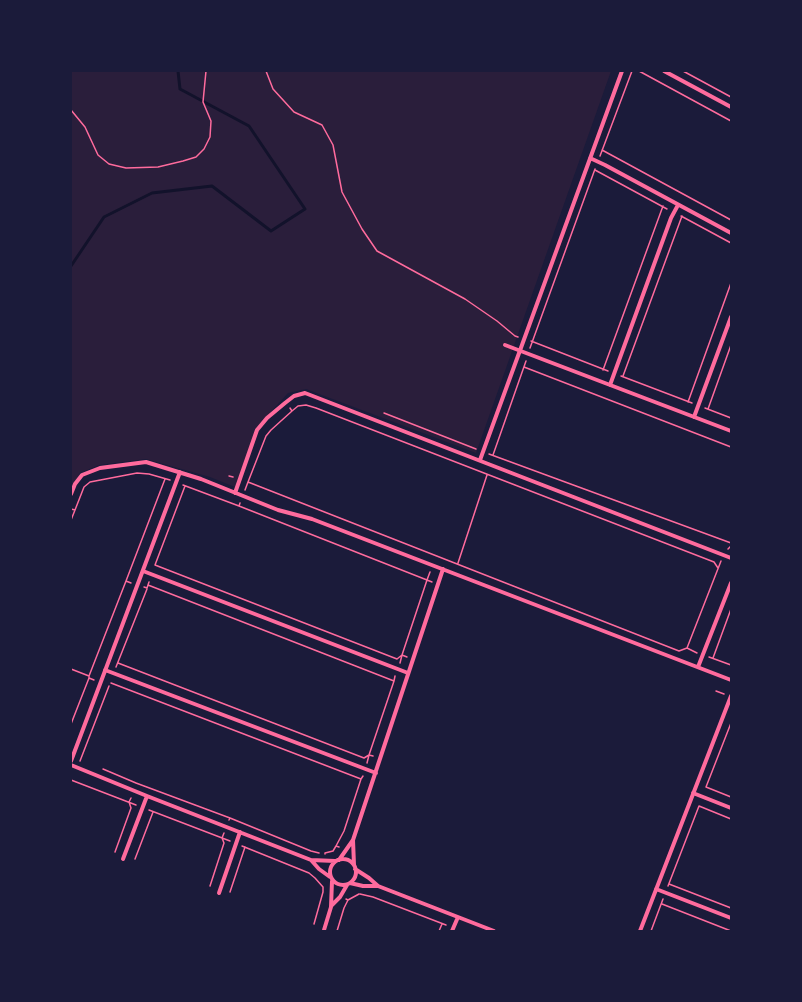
<!DOCTYPE html>
<style>
body{margin:0}
#map{position:relative;width:802px;height:1002px;overflow:hidden;background:#1b1b3a;font-family:Commissioner,sans-serif}
canvas{display:block}
.frame{position:absolute;inset:0;border:72px solid #1b1b3a;pointer-events:none}
</style>
<div id="map">
<canvas width="802" height="1002"></canvas>
<div class="frame"></div>
</div>
<script>
const c = document.querySelector('canvas').getContext('2d');
c.lineJoin = 'round';
function fillPath(path, color) {
  c.fillStyle = color;
  c.fill(path, 'evenodd');
}
function toPath(rows) {
  const path = new Path2D();
  for (const r of rows) {
    if (r.length === 3) {
      path.moveTo(r[0] + r[2], r[1]);
      path.arc(r[0], r[1], r[2], 0, 2 * Math.PI);
      continue;
    }
    path.moveTo(r[0], r[1]);
    for (let i = 2; i < r.length; i += 2) path.lineTo(r[i], r[i + 1]);
  }
  return path;
}
function trace(path, color, width, dash) {
  c.strokeStyle = color;
  c.lineWidth = width;
  c.lineCap = dash ? 'butt' : 'round';
  c.setLineDash(dash || []);
  c.stroke(path);
}
fillPath(toPath([
 [71,71,611,71,476,453,306,389,288,393,257,427,235,487,210,477,146,459,99,465,80,473,71,488]
]), '#2a1e3b');
trace(toPath([
 [71,266,104,217,152,193,212,186,271,231,305,209,249,126,180,89,178,71]
]), '#12122b', 3);
trace(toPath([
 [266,71,273,89,294,112,322,125,333,145,342,192,362,229,377,251,465,299,497,321,515,336,518,337],
 [639,71,731,121],
 [683,71,731,97],
 [71,110,85,127,98,155,109,164,126,168,158,167,183,161,196,157,204,149,210,137,211,121,203,102,206,71],
 [602,150,731,220],
 [600,156,632,71],
 [595,170,667,209],
 [681,216,731,243],
 [531,341,608,371],
 [530,348,595,169],
 [524,367,731,447],
 [603,370,663,206],
 [621,376,692,403],
 [623,376,682,216],
 [688,402,731,283],
 [290,408,292,411,298,406,306,405,316,408,714,562,718,568],
 [705,408,731,418],
 [708,409,731,345],
 [384,413,476,449],
 [489,454,731,543],
 [493,455,526,361],
 [229,476,233,477],
 [248,482,266,436,271,430,292,411],
 [183,485,239,506,240,503],
 [185,486,155,565,397,659,402,655],
 [245,490,248,482,679,651,687,648,697,653],
 [239,506,427,580,402,655,407,657],
 [71,509,75,510,84,487,90,482,137,473,149,474,170,480],
 [71,520,75,510],
 [728,549,731,546],
 [458,563,487,475],
 [430,572,427,580,432,582],
 [131,583,126,581,165,479],
 [148,585,394,681,395,676],
 [144,587,147,588,149,582],
 [687,648,721,561],
 [709,657,731,665],
 [713,658,731,609],
 [118,663,364,758,369,755],
 [400,663,402,655],
 [116,667,147,589],
 [71,669,89,676,126,581],
 [89,676,89,678,94,680],
 [111,683,361,779,363,776],
 [716,691,724,694],
 [731,723,706,787,731,797],
 [71,724,89,678],
 [373,756,369,755,394,681],
 [80,761,109,686],
 [367,763,369,755],
 [103,769,136,783],
 [71,780,136,805],
 [136,783,230,818,229,820],
 [149,810,230,841],
 [230,818,311,851,319,853],
 [242,846,309,873,315,878,323,887,323,892,314,924],
 [336,846,344,831,361,779],
 [115,852,131,808,129,802,131,798],
 [325,854,325,853,333,851,336,846,339,847],
 [135,859,153,812],
 [669,884,731,908],
 [210,886,224,843,222,838,224,833],
 [668,886,699,806,731,819],
 [230,892,245,847],
 [360,894,373,897,446,925],
 [348,900,359,894],
 [662,904,731,931],
 [337,931,344,908,348,900,346,899],
 [439,931,442,924],
 [651,931,663,899]
]), '#ff6b9d', 1.5);
trace(toPath([
 [664,71,731,107],
 [590,158,605,165,731,233],
 [505,345,731,431],
 [610,385,671,218,678,205],
 [694,417,731,317],
 [480,460,622,71],
 [235,493,257,430,267,418,285,403,294,396,305,393,731,558],
 [71,494,75,484,82,475,100,468,146,462,201,479,278,510,312,519,731,680],
 [143,571,408,673],
 [698,667,731,583],
 [105,670,376,773],
 [71,761,180,472],
 [71,765,147,796,123,859],
 [693,793,731,808],
 [147,796,311,860,335,861],
 [353,840,354,865],
 [343,872,13],
 [311,860,319,869,330,877],
 [339,860,353,840,443,569],
 [355,869,369,878,378,886],
 [350,883,363,886,378,886,494,931],
 [656,889,731,918],
 [219,893,240,832],
 [331,906,340,897,347,885],
 [324,930,331,907,332,881],
 [452,931,458,917],
 [640,931,731,696]
]), '#ff6b9d', 4);
</script>
